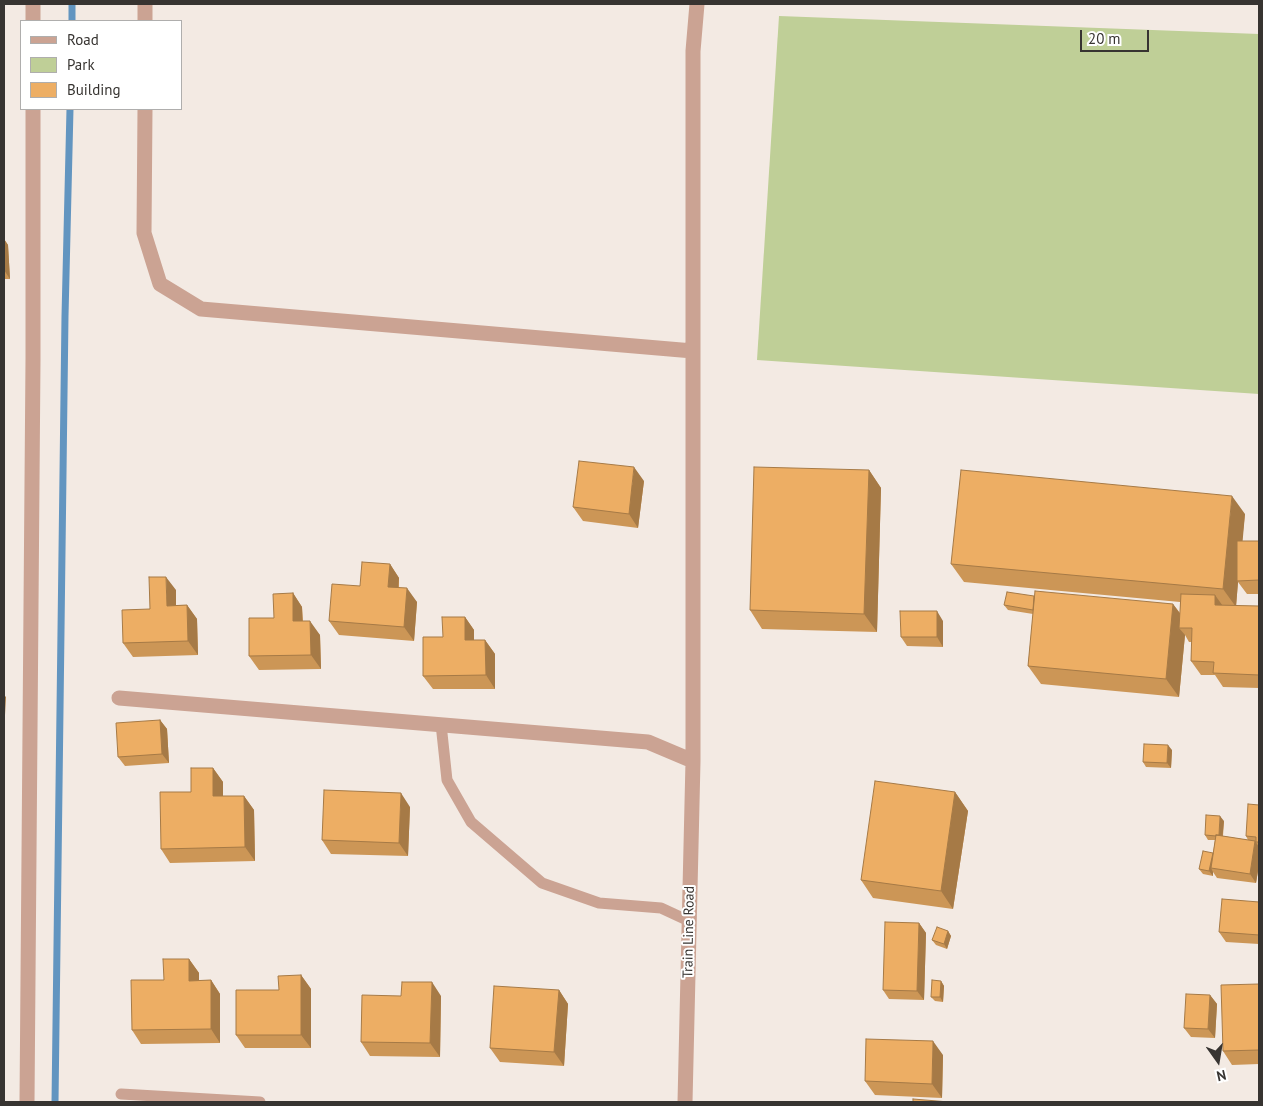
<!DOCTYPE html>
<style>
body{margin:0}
#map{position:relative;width:1263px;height:1106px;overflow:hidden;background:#f3eae3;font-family:"PT Sans",sans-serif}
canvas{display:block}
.frame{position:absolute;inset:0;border:5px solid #373431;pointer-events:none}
.legend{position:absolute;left:20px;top:20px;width:162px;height:90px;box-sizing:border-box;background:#fff;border:1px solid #afaead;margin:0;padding:6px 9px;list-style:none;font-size:15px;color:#373431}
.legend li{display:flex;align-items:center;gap:10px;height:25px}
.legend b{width:25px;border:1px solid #afaead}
.north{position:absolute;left:1193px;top:1036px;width:50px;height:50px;-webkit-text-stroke:4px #fff;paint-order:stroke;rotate:167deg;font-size:14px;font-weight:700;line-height:20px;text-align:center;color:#373431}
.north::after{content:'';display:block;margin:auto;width:18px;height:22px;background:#373431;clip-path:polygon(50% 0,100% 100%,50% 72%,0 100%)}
.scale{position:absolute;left:1080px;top:30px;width:69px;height:22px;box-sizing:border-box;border:2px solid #373431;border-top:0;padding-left:6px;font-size:15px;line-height:18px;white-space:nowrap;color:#373431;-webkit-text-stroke:4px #fff;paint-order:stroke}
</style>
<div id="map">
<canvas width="1263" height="1106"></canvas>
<div class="frame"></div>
<ul class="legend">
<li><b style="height:6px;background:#cba393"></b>Road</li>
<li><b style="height:14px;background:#bfcf97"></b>Park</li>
<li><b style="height:14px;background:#edae64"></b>Building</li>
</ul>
<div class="north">N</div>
<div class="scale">20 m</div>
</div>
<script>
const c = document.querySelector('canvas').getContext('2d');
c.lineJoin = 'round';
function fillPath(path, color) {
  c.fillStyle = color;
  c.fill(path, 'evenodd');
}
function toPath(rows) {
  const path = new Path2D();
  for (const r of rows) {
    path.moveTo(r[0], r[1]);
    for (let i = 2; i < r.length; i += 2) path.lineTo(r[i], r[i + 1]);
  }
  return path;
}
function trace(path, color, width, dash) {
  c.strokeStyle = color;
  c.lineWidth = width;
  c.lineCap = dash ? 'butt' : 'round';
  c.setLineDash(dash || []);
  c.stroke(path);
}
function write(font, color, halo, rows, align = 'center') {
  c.font = font + ' "PT Sans",sans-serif';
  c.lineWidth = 4;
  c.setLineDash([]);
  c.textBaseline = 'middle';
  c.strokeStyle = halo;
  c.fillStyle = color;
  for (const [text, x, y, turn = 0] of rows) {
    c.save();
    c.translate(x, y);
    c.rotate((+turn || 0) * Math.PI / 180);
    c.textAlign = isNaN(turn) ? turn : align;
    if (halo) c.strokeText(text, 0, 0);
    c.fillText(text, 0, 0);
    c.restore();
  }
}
fillPath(toPath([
 [779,16,1259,34,1259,394,757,360]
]), '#bfcf97');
trace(toPath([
 [72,21,72,4],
 [55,1102,65,316,70,109]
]), '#6295c0', 7);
trace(toPath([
 [441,724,447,780,471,822,542,883,599,903,661,908,689,921],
 [121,1094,260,1102]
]), '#cba393', 11);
trace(toPath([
 [33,21,33,4],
 [145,21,145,4],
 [145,109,144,233,160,284,201,309,693,351],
 [119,698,648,742,693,761],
 [27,1102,33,359,33,109],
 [685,1102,693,761,693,51,697,4]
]), '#cba393', 15);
fillPath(toPath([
 [4,239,8,245,10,279,4,279],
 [869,470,881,488,877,632,762,629,750,610],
 [644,481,638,528,583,521,573,507],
 [1245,514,1242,541,1259,541,1259,594,1247,594,1238,582,1236,606,1259,606,1259,688,1223,687,1215,675,1201,675,1191,661,1192,642,1189,642,1185,635,1179,697,1041,684,1028,666,1033,614,1008,610,1004,605,1034,596,1173,604,1180,613,1180,602,964,582,951,564],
 [390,564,399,578,399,587,417,602,414,641,339,635,329,621,360,586],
 [176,590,176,605,187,605,197,619,198,655,133,657,123,643,150,609],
 [293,593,302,607,303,621,320,635,321,669,259,670,249,656,274,618],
 [465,617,474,630,474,640,485,640,495,654,495,689,433,689,423,676,443,637],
 [943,621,943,647,907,646,901,637],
 [160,720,167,729,169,763,125,766,118,757],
 [1172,750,1171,768,1146,767,1143,762],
 [213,768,223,782,223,796,244,796,254,810,255,861,170,863,161,849,191,792],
 [955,792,968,811,953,909,873,898,861,880],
 [1259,805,1259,865,1256,883,1217,878,1213,872,1213,876,1203,874,1199,869,1213,853,1215,840,1208,840,1205,835,1224,821,1223,836,1248,840,1246,836],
 [410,807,408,856,331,854,322,840],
 [1259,902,1259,944,1226,942,1219,932],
 [919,923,926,933,924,1000,889,999,883,990],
 [948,931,951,936,947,949,936,945,932,940],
 [189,959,199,973,199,981,211,980,220,994,220,1043,141,1044,132,1030,164,980],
 [301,975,311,989,311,1048,245,1048,236,1035,279,990],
 [941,981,944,986,943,1002,935,1001,931,997],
 [1259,984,1259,1064,1232,1065,1223,1051],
 [559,990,568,1004,564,1066,500,1062,490,1048],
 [1210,995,1217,1004,1215,1038,1191,1037,1184,1028],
 [401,996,441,996,440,1057,370,1056,361,1042],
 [943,1055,942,1098,875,1095,865,1081]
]), '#cc9656');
fillPath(toPath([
 [4,239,8,245,10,279,4,270],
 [634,467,644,481,638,528,629,514],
 [869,470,881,488,877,632,864,614],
 [1232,496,1245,514,1239,581,1237,581,1238,582,1236,607,1223,589],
 [390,564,399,578,397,600,388,587],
 [166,577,176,590,176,620,167,606],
 [407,588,417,602,414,641,404,627],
 [293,593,302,607,303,635,293,621],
 [1215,595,1225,609,1215,605],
 [1173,604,1186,622,1179,628,1185,635,1179,697,1166,679],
 [187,605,197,619,198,655,188,641],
 [937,611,943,621,943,647,937,637],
 [465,617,474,630,474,654,465,640],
 [310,621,320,635,321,669,311,655],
 [485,640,495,654,495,689,486,675],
 [4,695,6,697,5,715,4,713],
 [160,720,167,729,169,763,162,754],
 [1168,745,1172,750,1171,768,1167,763],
 [4,764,5,766,4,787],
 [213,768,223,782,223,810,213,796],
 [955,792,968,811,953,909,941,891],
 [401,793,410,807,408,856,399,843],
 [244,796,254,810,255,861,245,847],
 [1220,816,1224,821,1222,841,1219,836],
 [1255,841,1259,847,1259,865,1256,883,1250,874],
 [1213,853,1211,868,1213,872,1213,876,1209,871],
 [919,923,926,933,924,1000,917,991],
 [948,931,951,936,947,949,944,944],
 [189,959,199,973,199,995,189,981],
 [301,975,311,989,311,1048,301,1035],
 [211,980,220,994,220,1043,211,1029],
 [941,981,944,986,943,1002,940,997],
 [432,982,441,996,440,1057,430,1043],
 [559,990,568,1004,564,1066,554,1052],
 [1210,995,1217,1004,1215,1038,1208,1029],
 [933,1041,943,1055,942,1098,932,1084]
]), '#a67a46');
const building = toPath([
 [579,461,634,467,629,514,573,507,579,461],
 [754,467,869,470,864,614,750,610,754,467],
 [961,470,1232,496,1223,589,951,564,961,470],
 [1237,541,1259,541,1259,580,1237,581,1237,541],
 [362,562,390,564,388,587,407,588,404,627,329,621,332,584,360,586,362,562],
 [149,577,166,577,167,606,187,605,188,641,123,643,122,610,150,609,149,577],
 [1035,591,1173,604,1166,679,1028,666,1035,591],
 [1007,592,1034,596,1033,610,1004,605,1007,592],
 [293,593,293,621,310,621,311,655,249,656,249,618,274,618,273,594,293,593],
 [1181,594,1215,595,1215,605,1259,606,1259,675,1213,673,1214,662,1191,661,1192,628,1179,628,1181,594],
 [900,611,937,611,937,637,901,637,900,611],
 [442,617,465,617,465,640,485,640,486,675,423,676,423,637,443,637,442,617],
 [160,720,162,754,118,757,116,723,160,720],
 [1144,744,1168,745,1167,763,1143,762,1144,744],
 [191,768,213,768,213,796,244,796,245,847,161,849,160,792,191,792,191,768],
 [875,781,955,792,941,891,861,880,875,781],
 [324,790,401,793,399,843,322,840,324,790],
 [1248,804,1259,805,1259,842,1256,842,1256,837,1246,836,1248,804],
 [1206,815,1220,816,1219,835,1216,835,1216,836,1205,835,1206,815],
 [1216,835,1255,841,1250,874,1211,868,1216,835],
 [1203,851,1213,853,1209,871,1199,869,1203,851],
 [1222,899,1259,902,1259,935,1219,932,1222,899],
 [885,922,919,923,917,991,883,990,885,922],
 [937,927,948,931,944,944,932,940,937,927],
 [163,959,189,959,189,981,211,980,211,1029,132,1030,131,980,164,980,163,959],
 [301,975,301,1035,236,1035,236,990,279,990,278,976,301,975],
 [932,980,941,981,940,997,931,997,932,980],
 [402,982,432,982,430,1043,361,1042,362,995,401,996,402,982],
 [1259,984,1259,1050,1223,1051,1221,985,1259,984],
 [494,986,559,990,554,1052,490,1048,494,986],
 [1186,994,1210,995,1208,1029,1184,1028,1186,994],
 [866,1039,933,1041,932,1084,865,1081,866,1039],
 [913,1099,949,1102,913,1102,913,1099]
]);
fillPath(building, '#edae64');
trace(building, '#a67a46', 1);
write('14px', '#373431', '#fff', [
 ["Train Line Road",689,932,-89]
]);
</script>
